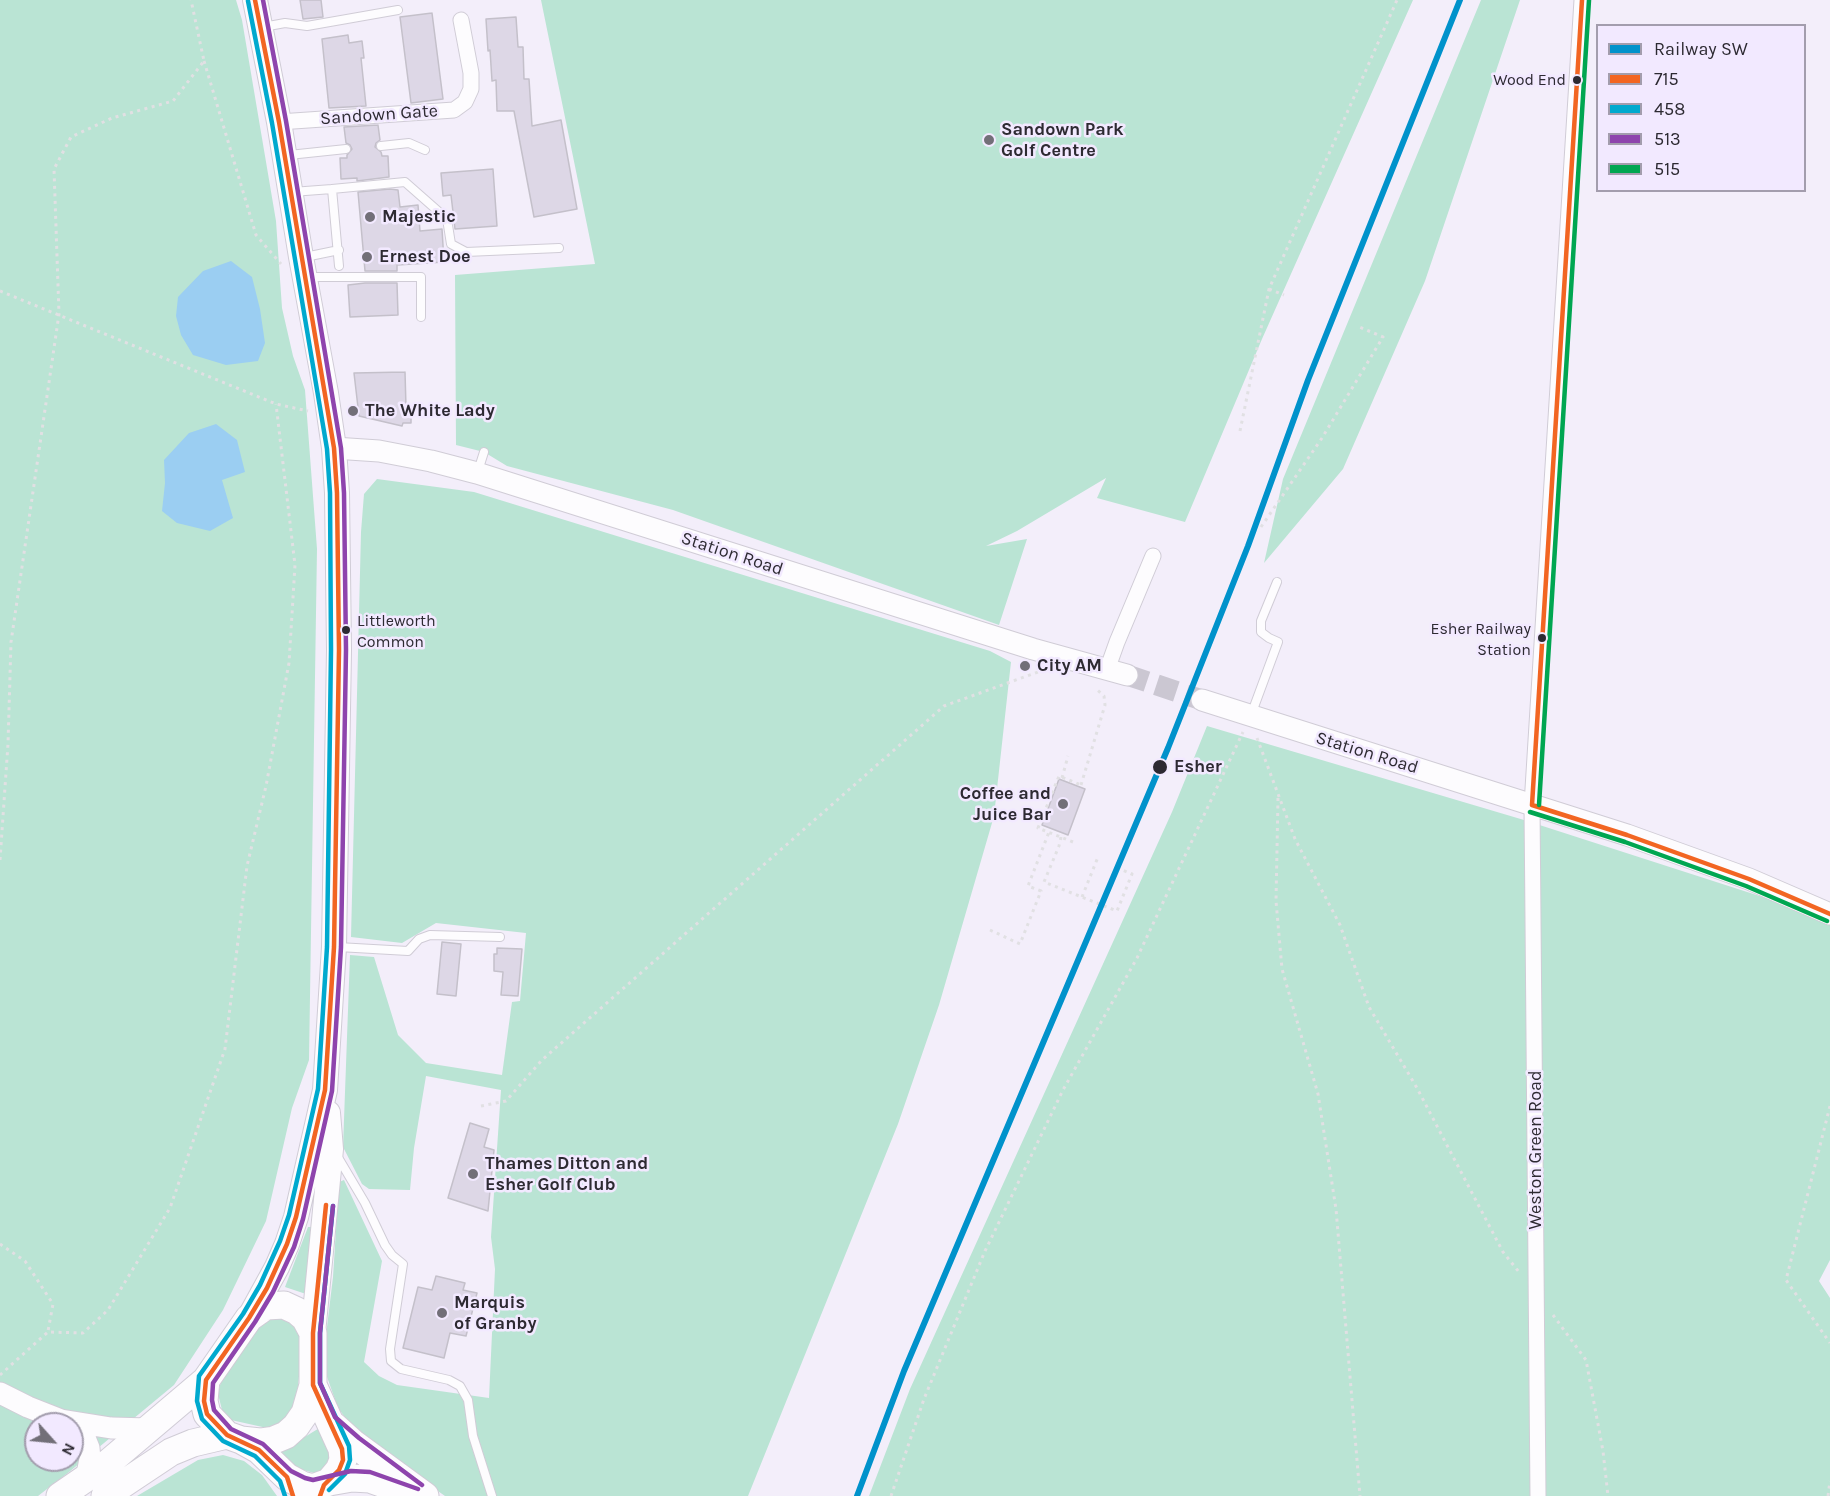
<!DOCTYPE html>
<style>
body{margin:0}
#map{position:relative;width:1830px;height:1496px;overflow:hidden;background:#f3eefa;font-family:Karla,sans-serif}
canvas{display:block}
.legend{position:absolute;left:1596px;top:24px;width:210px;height:168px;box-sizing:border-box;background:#f2e9ff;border:2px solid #a39dad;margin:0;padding:8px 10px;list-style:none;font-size:18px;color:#2d2a32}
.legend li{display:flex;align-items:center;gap:12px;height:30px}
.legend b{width:30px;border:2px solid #a39dad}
.north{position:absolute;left:24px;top:1412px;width:60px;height:60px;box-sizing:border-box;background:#f2e9ff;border:2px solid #a39dad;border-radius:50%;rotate:117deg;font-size:16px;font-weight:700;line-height:24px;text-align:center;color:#2d2a32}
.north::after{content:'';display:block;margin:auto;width:21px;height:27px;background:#726f78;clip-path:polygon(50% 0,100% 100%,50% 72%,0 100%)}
</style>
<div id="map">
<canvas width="1830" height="1496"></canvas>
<ul class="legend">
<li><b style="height:8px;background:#0092cb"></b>Railway SW</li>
<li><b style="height:8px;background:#f26522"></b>715</li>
<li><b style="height:8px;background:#00a9ce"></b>458</li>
<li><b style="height:8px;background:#8e44ad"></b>513</li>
<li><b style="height:8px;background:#00a651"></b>515</li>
</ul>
<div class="north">N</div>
</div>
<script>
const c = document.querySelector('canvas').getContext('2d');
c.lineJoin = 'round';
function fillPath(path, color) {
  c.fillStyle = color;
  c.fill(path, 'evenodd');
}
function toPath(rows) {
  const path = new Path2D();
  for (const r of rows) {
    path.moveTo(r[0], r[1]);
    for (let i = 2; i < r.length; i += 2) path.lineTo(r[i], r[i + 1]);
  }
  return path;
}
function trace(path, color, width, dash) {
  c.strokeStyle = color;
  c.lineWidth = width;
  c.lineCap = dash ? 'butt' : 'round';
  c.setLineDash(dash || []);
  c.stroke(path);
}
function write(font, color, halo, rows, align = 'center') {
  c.font = font + ' Karla,sans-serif';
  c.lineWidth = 5;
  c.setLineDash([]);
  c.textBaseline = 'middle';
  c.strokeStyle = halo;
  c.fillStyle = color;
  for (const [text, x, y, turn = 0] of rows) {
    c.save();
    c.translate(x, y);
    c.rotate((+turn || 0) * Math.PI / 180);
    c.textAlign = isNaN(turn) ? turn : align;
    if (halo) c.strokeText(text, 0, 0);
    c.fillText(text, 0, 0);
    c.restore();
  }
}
fillPath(toPath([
 [0,0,236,0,242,20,276,221,282,308,293,356,305,390,317,549,309,1060,292,1108,266,1221,223,1310,174,1385,69,1472,38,1496,0,1496],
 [36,1424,72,1424,72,1460,36,1460],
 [541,0,1413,0,1262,339,1185,522,1097,498,1106,478,1017,531,986,546,1027,539,999,625,673,510,507,466,484,452,456,445,455,275,595,264],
 [1481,0,1520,0,1425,281,1343,469,1264,563,1283,479],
 [377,479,474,492,990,651,1011,662,994,816,939,1005,898,1124,748,1496,445,1496,359,1436,338,1408,326,1374,326,1335,333,1277,339,1182,344,1180,382,1261,364,1362,379,1376,397,1385,489,1398,495,1269,491,1237,501,1090,426,1076,414,1148,410,1190,369,1189,362,1184,343,1147,350,955,374,957,398,1035,426,1063,502,1075,512,1002,520,1001,526,933,436,923,402,943,351,937,361,532,364,494],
 [1207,726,1524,820,1803,910,1830,921,1830,1260,1819,1281,1830,1298,1830,1496,869,1496,910,1389,1172,812],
 [308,1227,311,1227,306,1294,285,1287],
 [275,1317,293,1323,299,1331,302,1348,296,1405,281,1424,267,1428,231,1420,222,1410,218,1394,222,1377,257,1328,266,1320],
 [321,1427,333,1461,318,1474,303,1470,288,1462,275,1450,290,1446],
 [223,1455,244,1461,262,1475,277,1496,137,1496,198,1460]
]), '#bae4d4');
fillPath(toPath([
 [231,261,252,277,260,309,265,343,258,361,226,365,193,355,181,335,176,316,178,297,203,271],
 [216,424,237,440,245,472,222,480,233,518,210,531,177,523,162,511,165,483,164,460,189,433]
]), '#9bcef2');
const building = toPath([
 [300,0,321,0,323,17,303,19,300,0],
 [432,13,443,99,411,103,400,17,432,13],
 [516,17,518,47,523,47,524,79,529,79,532,126,561,120,577,209,534,217,514,111,497,111,496,80,492,81,490,50,488,51,486,19,516,17],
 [348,35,349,43,362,41,364,58,361,58,366,106,329,108,322,39,348,35],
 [378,125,380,140,376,143,375,147,381,152,382,156,388,156,389,177,357,181,357,178,341,179,340,158,347,158,347,155,352,149,350,145,346,143,344,127,378,125],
 [493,169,497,226,455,229,451,195,443,196,441,173,493,169],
 [390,189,398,190,400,207,418,205,420,231,442,229,444,262,397,265,397,271,365,271,358,192,390,189],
 [365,283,397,283,398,315,350,317,348,285,365,283],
 [405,372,406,407,411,407,411,423,403,423,402,426,359,416,354,373,405,372],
 [1059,779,1085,789,1068,835,1042,825,1059,779],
 [442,942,461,944,456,996,437,994,442,942],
 [497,948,522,949,518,996,501,995,503,972,494,971,494,954,497,954,497,948],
 [470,1123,489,1129,484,1147,494,1150,488,1211,448,1198,470,1123],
 [436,1276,465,1283,463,1290,477,1293,466,1336,450,1333,444,1358,403,1348,418,1287,432,1290,436,1276]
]);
fillPath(building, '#ddd7e6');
trace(building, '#c4c0ca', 1.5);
trace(toPath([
 [1127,675,1202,700]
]), '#cbc7d2', 21, [21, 10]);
const lane = toPath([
 [263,27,285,23,307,26,398,10],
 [381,146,409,143,425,150],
 [289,155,346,149],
 [332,189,405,182,447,219,451,244,466,252,559,248],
 [292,192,332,189,339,266],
 [305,257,339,250],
 [306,277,421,277,421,317],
 [478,471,484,452],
 [1251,715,1278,642,1269,638,1261,632,1261,621,1277,582],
 [338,947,408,951,419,939,430,935,500,937],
 [336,1154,365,1203,385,1245,392,1255,403,1264,390,1349,391,1361,401,1369,449,1380,460,1386,468,1400,473,1436,492,1496]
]);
const street = toPath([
 [279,122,454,110,465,102,471,89,471,73,461,20],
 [1107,670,1117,642,1153,556],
 [1538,1496,1532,805,1582,0]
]);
const secondary = toPath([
 [334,448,379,451,431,461,477,473,1033,649,1127,675],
 [1202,700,1627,835,1749,879,1830,914],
 [0,1393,28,1407,61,1420,111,1428,149,1429],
 [72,1427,85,1438,89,1448,90,1459,86,1479]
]);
const primary = toPath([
 [249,1318,277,1267,287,1244,296,1217,325,1090,334,947,339,650,337,493,334,448,326,393,301,257,279,122,255,0],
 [313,1333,331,1149,328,1113]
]);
const highway = toPath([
 [284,1305,297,1311,305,1318,313,1333,313,1385,305,1413,296,1426,286,1435,274,1440,260,1442,241,1440,227,1435,207,1414,204,1401,206,1380,249,1318,266,1306,284,1305],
 [334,1426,354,1444,425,1496],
 [241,1440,259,1450,287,1477,302,1485,313,1488,329,1482,339,1470,343,1460,342,1449,313,1385],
 [329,1482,352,1478,370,1479,406,1492],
 [60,1496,108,1463,206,1380],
 [105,1496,171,1452,193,1443,227,1435]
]);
trace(lane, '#d0ccd6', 10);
trace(street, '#d0ccd6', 17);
trace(secondary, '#d0ccd6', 23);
trace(primary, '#d0ccd6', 26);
trace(highway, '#d0ccd6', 29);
trace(toPath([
 [204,61,256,235,281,264],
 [1269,289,1284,295],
 [0,291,276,404,308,411],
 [1240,431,1269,289,1397,0],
 [1261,527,1322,438,1383,337,1357,326],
 [1257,738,1295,839,1340,925,1369,1007,1417,1088,1503,1252,1519,1272],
 [1062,778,1068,756],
 [1081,785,1105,705,1104,696,1095,688],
 [1278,798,1276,901,1282,969,1318,1094,1336,1209,1360,1496],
 [1061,837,1059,846,1044,882,1117,911,1132,874,1122,870],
 [1073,842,1038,828,1059,776,1081,785,1080,787],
 [0,860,8,744,11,642,59,314,54,169,71,137,112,118,173,101,204,61,191,0],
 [1082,897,1098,857],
 [990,930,1020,944,1041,891,1028,886,1049,832],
 [481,1106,506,1101,542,1060,944,706,1038,672],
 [1830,1106,1786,1280,1830,1343],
 [0,1244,25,1261,53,1304,48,1331],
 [1553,1315,1586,1360,1603,1451,1608,1496],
 [0,1375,48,1332,83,1333,108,1310,170,1208,225,1049,247,866,266,786,289,663,295,565,276,404],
 [891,1496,924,1399,985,1251,1063,1090,1137,958,1243,732],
 [1828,1496,1830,1481]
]), '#e1e0e3', 3, [3, 4.5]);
trace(lane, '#fdfcfe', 8);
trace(street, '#fdfcfe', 15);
trace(secondary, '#fdfcfe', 21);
trace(primary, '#fdfcfe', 24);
trace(highway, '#fdfcfe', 27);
trace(toPath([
 [255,0,279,122,334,448,337,493,339,650,334,947,325,1090,296,1217,287,1244,267,1288,249,1318,206,1380,204,1401,207,1414,227,1435,259,1450,287,1477,293,1496],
 [1532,805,1582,0],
 [1532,805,1627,835,1749,879,1830,914],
 [320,1496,324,1485,339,1470,343,1460,342,1449,313,1385,313,1333,326,1205]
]), '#f26522', 4.5);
trace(toPath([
 [248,1,272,123,327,449,330,493,331,650,327,947,318,1089,289,1215,280,1241,260,1285,243,1314,199,1376,197,1401,202,1419,223,1441,255,1456,280,1481,285,1496],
 [329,1490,345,1474,350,1460,349,1446,320,1383,320,1333,333,1206]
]), '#00a9ce', 4.5);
trace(toPath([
 [263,0,286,121,341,448,344,493,346,650,341,947,332,1091,303,1219,294,1247,273,1292,255,1322,213,1383,212,1400,214,1410,231,1429,263,1444,291,1471,305,1478,313,1480,351,1471,370,1472,418,1489],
 [333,1206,320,1333,320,1383,335,1417,359,1438,422,1485]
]), '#8e44ad', 4.5);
trace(toPath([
 [1539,805,1589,0],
 [1530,812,1625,842,1746,886,1827,921]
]), '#00a651', 4.5);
trace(toPath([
 [857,1496,904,1371,1168,748,1248,546,1308,380,1460,0]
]), '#0092cb', 6);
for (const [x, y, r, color] of [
 [1577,80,5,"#2d2a32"],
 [989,140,6,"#726f78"],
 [370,217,6,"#726f78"],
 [367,257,6,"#726f78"],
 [353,411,6,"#726f78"],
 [346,630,5,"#2d2a32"],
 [1542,638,5,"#2d2a32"],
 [1025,666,6,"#726f78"],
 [1160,767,8,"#2d2a32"],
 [1063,804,6,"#726f78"],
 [473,1174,6,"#726f78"],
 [442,1313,6,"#726f78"]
]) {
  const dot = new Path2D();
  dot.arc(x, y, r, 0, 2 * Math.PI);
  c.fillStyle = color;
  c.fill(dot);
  trace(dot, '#f2e9ff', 2);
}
write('16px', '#2d2a32', '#f2e9ff', [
 ["Wood End",1566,80],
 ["Littleworth",357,621,"left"],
 ["Common",357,642,"left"],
 ["Esher Railway",1531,629],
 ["Station",1531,650]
], 'right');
write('18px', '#2d2a32', '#f2e9ff', [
 ["Sandown Gate",379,115,-4],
 ["Station Road",732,554,18],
 ["Station Road",1367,753,17],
 ["Weston Green Road",1536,1150,-90]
]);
write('bold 18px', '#2d2a32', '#f2e9ff', [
 ["Sandown Park",1001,130],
 ["Golf Centre",1001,151],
 ["Majestic",382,217],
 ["Ernest Doe",379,257],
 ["The White Lady",365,411],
 ["City AM",1037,666],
 ["Coffee and",1051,794,"right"],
 ["Juice Bar",1051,815,"right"],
 ["Thames Ditton and",485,1164],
 ["Esher Golf Club",485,1185],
 ["Marquis",454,1303],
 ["of Granby",454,1324]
], 'left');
write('bold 18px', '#2d2a32', '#f2e9ff', [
 ["Esher",1174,767]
], 'left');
</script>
